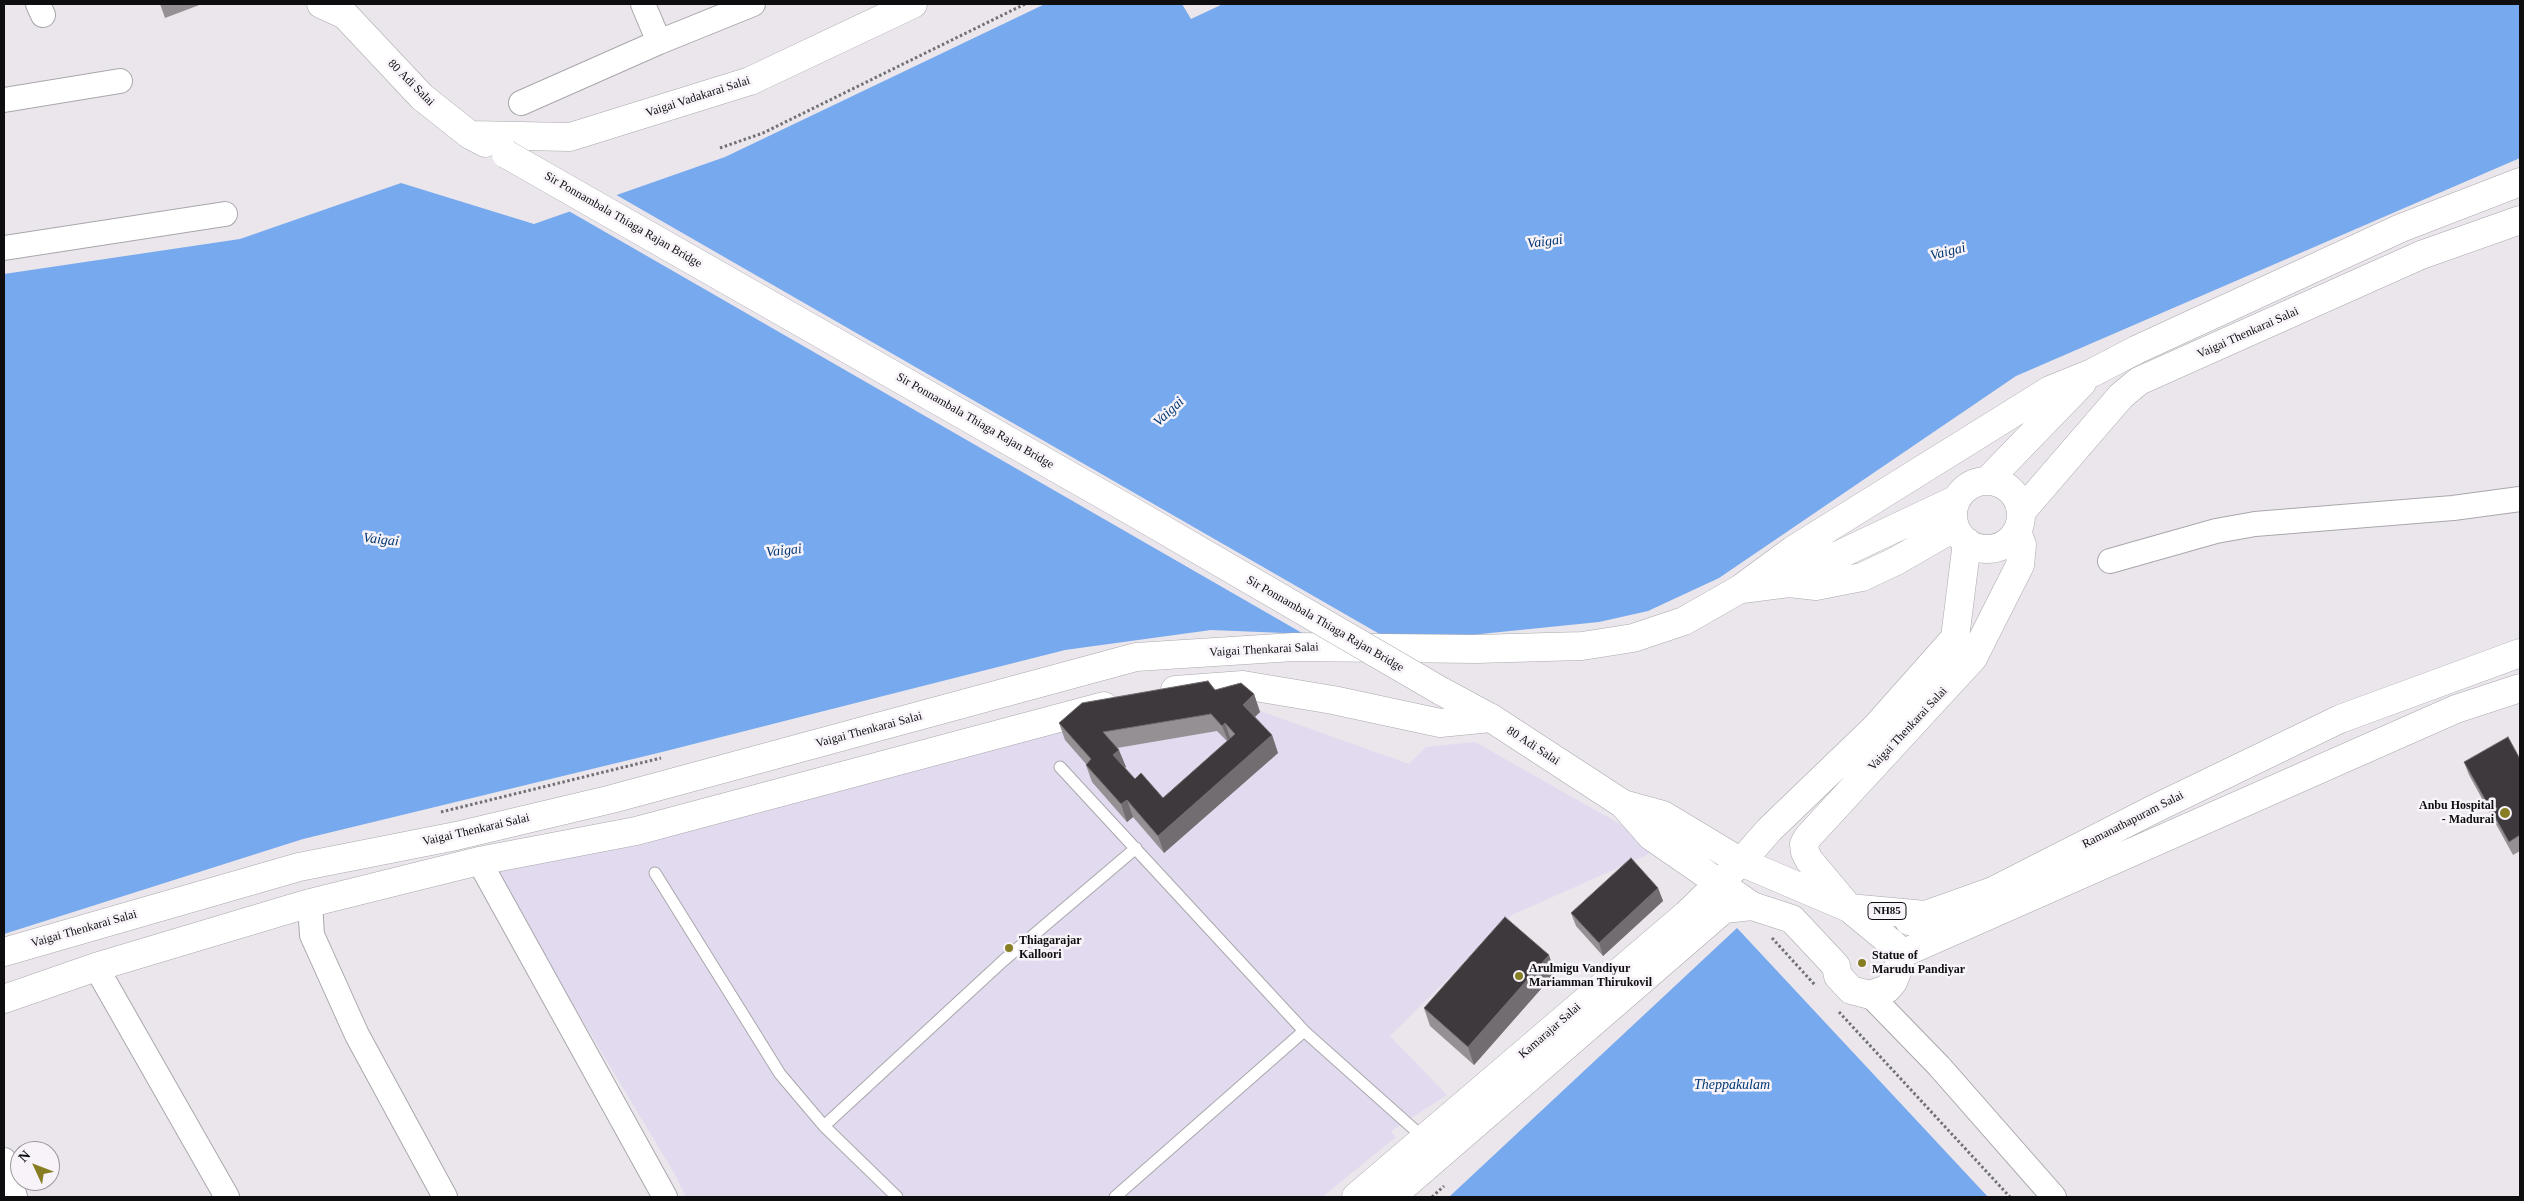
<!DOCTYPE html>
<style>
body{margin:0}
#map{position:relative;width:2524px;height:1201px;overflow:hidden;background:#eae6ec;font-family:"Times New Roman",serif}
canvas{display:block}
.frame{position:absolute;inset:0;border:5px solid #0e0d0f;pointer-events:none}
.north{position:absolute;left:10px;top:1141px;width:50px;height:50px;box-sizing:border-box;background:#f7f3f9;border:1px solid #9a979b;border-radius:50%;rotate:313deg;font-size:14px;font-weight:700;line-height:20px;text-align:center;color:#0e0d0f}
.north::after{content:'';display:block;margin:auto;width:18px;height:22px;background:#877d23;clip-path:polygon(50% 0,100% 100%,50% 72%,0 100%)}
</style>
<div id="map">
<canvas width="2524" height="1201"></canvas>
<div class="frame"></div>
<div class="north">N</div>
</div>
<script>
const c = document.querySelector('canvas').getContext('2d');
c.lineJoin = 'round';
function fillPath(path, color) {
  c.fillStyle = color;
  c.fill(path, 'evenodd');
}
function toPath(rows) {
  const path = new Path2D();
  for (const r of rows) {
    if (r.length === 3) {
      path.moveTo(r[0] + r[2], r[1]);
      path.arc(r[0], r[1], r[2], 0, 2 * Math.PI);
      continue;
    }
    path.moveTo(r[0], r[1]);
    for (let i = 2; i < r.length; i += 2) path.lineTo(r[i], r[i + 1]);
  }
  return path;
}
function trace(path, color, width, dash) {
  c.strokeStyle = color;
  c.lineWidth = width;
  c.lineCap = dash ? 'butt' : 'round';
  c.setLineDash(dash || []);
  c.stroke(path);
}
function write(font, color, halo, rows, align = 'center') {
  c.font = font + ' "Times New Roman",serif';
  c.lineWidth = 5;
  c.setLineDash([]);
  c.textBaseline = 'middle';
  c.strokeStyle = halo;
  c.fillStyle = color;
  for (const [text, x, y, turn = 0] of rows) {
    c.save();
    c.translate(x, y);
    c.rotate((+turn || 0) * Math.PI / 180);
    c.textAlign = isNaN(turn) ? turn : align;
    if (halo) c.strokeText(text, 0, 0);
    c.fillText(text, 0, 0);
    c.restore();
  }
}
fillPath(toPath([
 [1235,702,1409,764,1426,747,1475,742,1641,836,1652,848,1647,855,1512,915,1390,1036,1447,1095,1391,1131,1396,1137,1322,1197,686,1197,673,1171,489,865,1066,729]
]), '#e2daef');
fillPath(toPath([
 [1045,4,1182,4,1191,19,1223,4,2520,4,2520,158,2016,376,1719,578,1648,611,1599,622,1431,639,1211,630,1065,650,662,752,303,839,4,934,4,274,240,239,401,183,534,224,725,157],
 [1737,928,1988,1197,1449,1197]
]), '#76a9ed');
fillPath(toPath([
 [613,193,1390,640,1309,637,567,210]
]), '#eae6ec');
const lane = toPath([
 [1060,767,1304,1031,1425,1139],
 [655,873,780,1074,824,1126,897,1197],
 [824,1126,1004,960,1136,848],
 [1115,1197,1304,1031]
]);
const street = toPath([
 [38,4,43,15],
 [643,4,659,42],
 [4,100,120,81],
 [521,103,659,42,753,4],
 [4,248,225,214],
 [2110,561,2216,531,2255,524,2453,508,2520,499],
 [479,861,665,1197],
 [310,903,312,935,357,1035,445,1197],
 [96,967,227,1197],
 [1870,995,1939,1066,2054,1197],
 [4,1160,15,1197]
]);
const secondary = toPath([
 [321,4,345,15,422,97,470,135,485,143],
 [470,135,570,137,750,81,913,4],
 [1441,691,1491,718]
]);
const primary = toPath([
 [1988,480,2082,383],
 [1987,515,34],
 [2021,512,2121,396,2139,381,2421,255,2520,220],
 [1789,583,1816,586,1862,577,1896,561,1955,527],
 [1742,589,1789,583,1809,569,1957,499],
 [1175,690,1243,685,1333,700,1440,723,1491,718,1623,804,1651,836,1752,906],
 [1623,804,1663,815,1741,862,1769,830,1876,727,1955,638,1967,542],
 [1849,908,1809,860,1805,852,1804,844,1808,837,1973,658,2020,565,2022,545,2017,531],
 [4,952,299,867,456,836,612,799,1136,657,1294,647,1476,649,1582,646,1633,638,1684,621,1740,589,1793,550,2050,390,2092,373,2136,350,2401,228,2520,182],
 [4,999,96,967,310,903,479,861,636,831,1104,706]
]);
const highway = toPath([
 [1909,921,1993,891,2156,808,2340,719,2520,653],
 [1899,955,2456,709,2520,688],
 [1356,1197,1686,915,1741,862,1849,908,1925,915],
 [1391,1197,1724,909,1752,906,1792,919,1836,966,1838,976,1851,990,1870,995,1887,989,1893,982,1900,965,1895,946,1849,908]
]);
trace(lane, '#aaa7ac', 13);
trace(street, '#aaa7ac', 26);
trace(secondary, '#aaa7ac', 29);
trace(primary, '#aaa7ac', 29);
trace(highway, '#aaa7ac', 29);
trace(toPath([
 [720,148,763,133,1025,4],
 [441,812,661,758],
 [1772,938,1815,985],
 [1839,1012,2010,1197],
 [1432,1197,1444,1186]
]), '#727074', 3, [2.5, 2.5]);
trace(lane, '#fff', 11);
trace(street, '#fff', 24);
trace(secondary, '#fff', 28);
trace(primary, '#fff', 28);
trace(highway, '#fff', 28);
const secondaryBridge = toPath([
 [506,154,1128,509,1441,691]
]);
trace(secondaryBridge, '#aaa7ac', 29, []);
trace(secondaryBridge, '#fff', 28);
fillPath(toPath([
 [160,4,202,4,165,18],
 [1215,690,1254,694,1260,712,1255,717,1272,735,1278,753,1164,853,1133,817,1127,822,1092,782,1086,765,1086,764,1065,740,1059,723],
 [1217,731,1227,741,1163,798,1135,779,1125,768,1126,767,1117,748],
 [2520,759,2520,851,2513,855,2469,775,2464,762],
 [1658,888,1663,901,1603,956,1576,926,1571,913],
 [1555,973,1474,1065,1430,1026,1424,1008]
]), '#949094');
fillPath(toPath([
 [1254,694,1260,712,1249,722,1243,705],
 [1225,723,1231,740,1229,743,1222,726],
 [1272,735,1278,753,1164,853,1158,836],
 [1119,750,1126,767,1119,772,1113,755],
 [1127,800,1133,817,1127,822,1121,804],
 [1658,888,1663,901,1603,956,1599,943],
 [1549,955,1555,973,1474,1065,1468,1047]
]), '#726d71');
const building = toPath([
 [1208,681,1215,690,1241,683,1254,694,1243,705,1272,735,1158,836,1127,800,1121,804,1086,765,1091,759,1059,723,1082,703,1208,681],
 [1211,714,1222,726,1225,723,1235,734,1163,798,1141,773,1135,779,1113,755,1119,750,1103,732,1211,714],
 [2508,737,2520,759,2520,835,2509,842,2464,762,2508,737],
 [1631,858,1658,888,1599,943,1571,913,1631,858],
 [1505,917,1549,955,1468,1047,1424,1008,1505,917]
]);
fillPath(building, '#3e393c');
trace(building, '#726d71', 1);
for (const [x, y, r, color] of [
 [2505,813,6,"#877d23"],
 [1009,948,5,"#877d23"],
 [1862,963,5,"#877d23"],
 [1519,976,5,"#877d23"]
]) {
  const dot = new Path2D();
  dot.arc(x, y, r, 0, 2 * Math.PI);
  c.fillStyle = color;
  c.fill(dot);
  trace(dot, '#f7f3f9', 2);
}
for (const [x, y, w] of [
 [1887,911,38]
]) {
  const box = new Path2D();
  box.roundRect(x - w / 2, y - 8.5, w, 17, 4);
  c.fillStyle = '#f7f3f9';
  c.fill(box);
  trace(box, '#0e0d0f', 1);
}
write('bold 11px', '#0e0d0f', null, [
 ["NH85",1887,911]
]);
write('12px', '#0e0d0f', '#f7f3f9', [
 ["80 Adi Salai",411,83,45],
 ["Vaigai Vadakarai Salai",698,97,-18],
 ["Sir Ponnambala Thiaga Rajan Bridge",623,220,30],
 ["Vaigai Thenkarai Salai",2248,333,-24],
 ["Sir Ponnambala Thiaga Rajan Bridge",975,421,30],
 ["Sir Ponnambala Thiaga Rajan Bridge",1325,624,30],
 ["Vaigai Thenkarai Salai",1264,650,-3],
 ["Vaigai Thenkarai Salai",1908,729,-47],
 ["Vaigai Thenkarai Salai",869,730,-15],
 ["80 Adi Salai",1533,746,33],
 ["Ramanathapuram Salai",2133,820,-27],
 ["Vaigai Thenkarai Salai",476,830,-13],
 ["Vaigai Thenkarai Salai",84,929,-16],
 ["Kamarajar Salai",1550,1031,-41]
]);
write('bold 12px', '#0e0d0f', '#f7f3f9', [
 ["Anbu Hospital",2494,806,"right"],
 ["- Madurai",2494,820,"right"],
 ["Thiagarajar",1019,941],
 ["Kalloori",1019,955],
 ["Statue of",1872,956],
 ["Marudu Pandiyar",1872,970],
 ["Arulmigu Vandiyur",1529,969],
 ["Mariamman Thirukovil",1529,983]
], 'left');
write('italic 14px', '#023873', '#f7f3f9', [
 ["Vaigai",1545,242,-7],
 ["Vaigai",1948,252,-14],
 ["Vaigai",1169,412,-43],
 ["Vaigai",381,540,6],
 ["Vaigai",784,551,-6],
 ["Theppakulam",1732,1085]
]);
</script>
